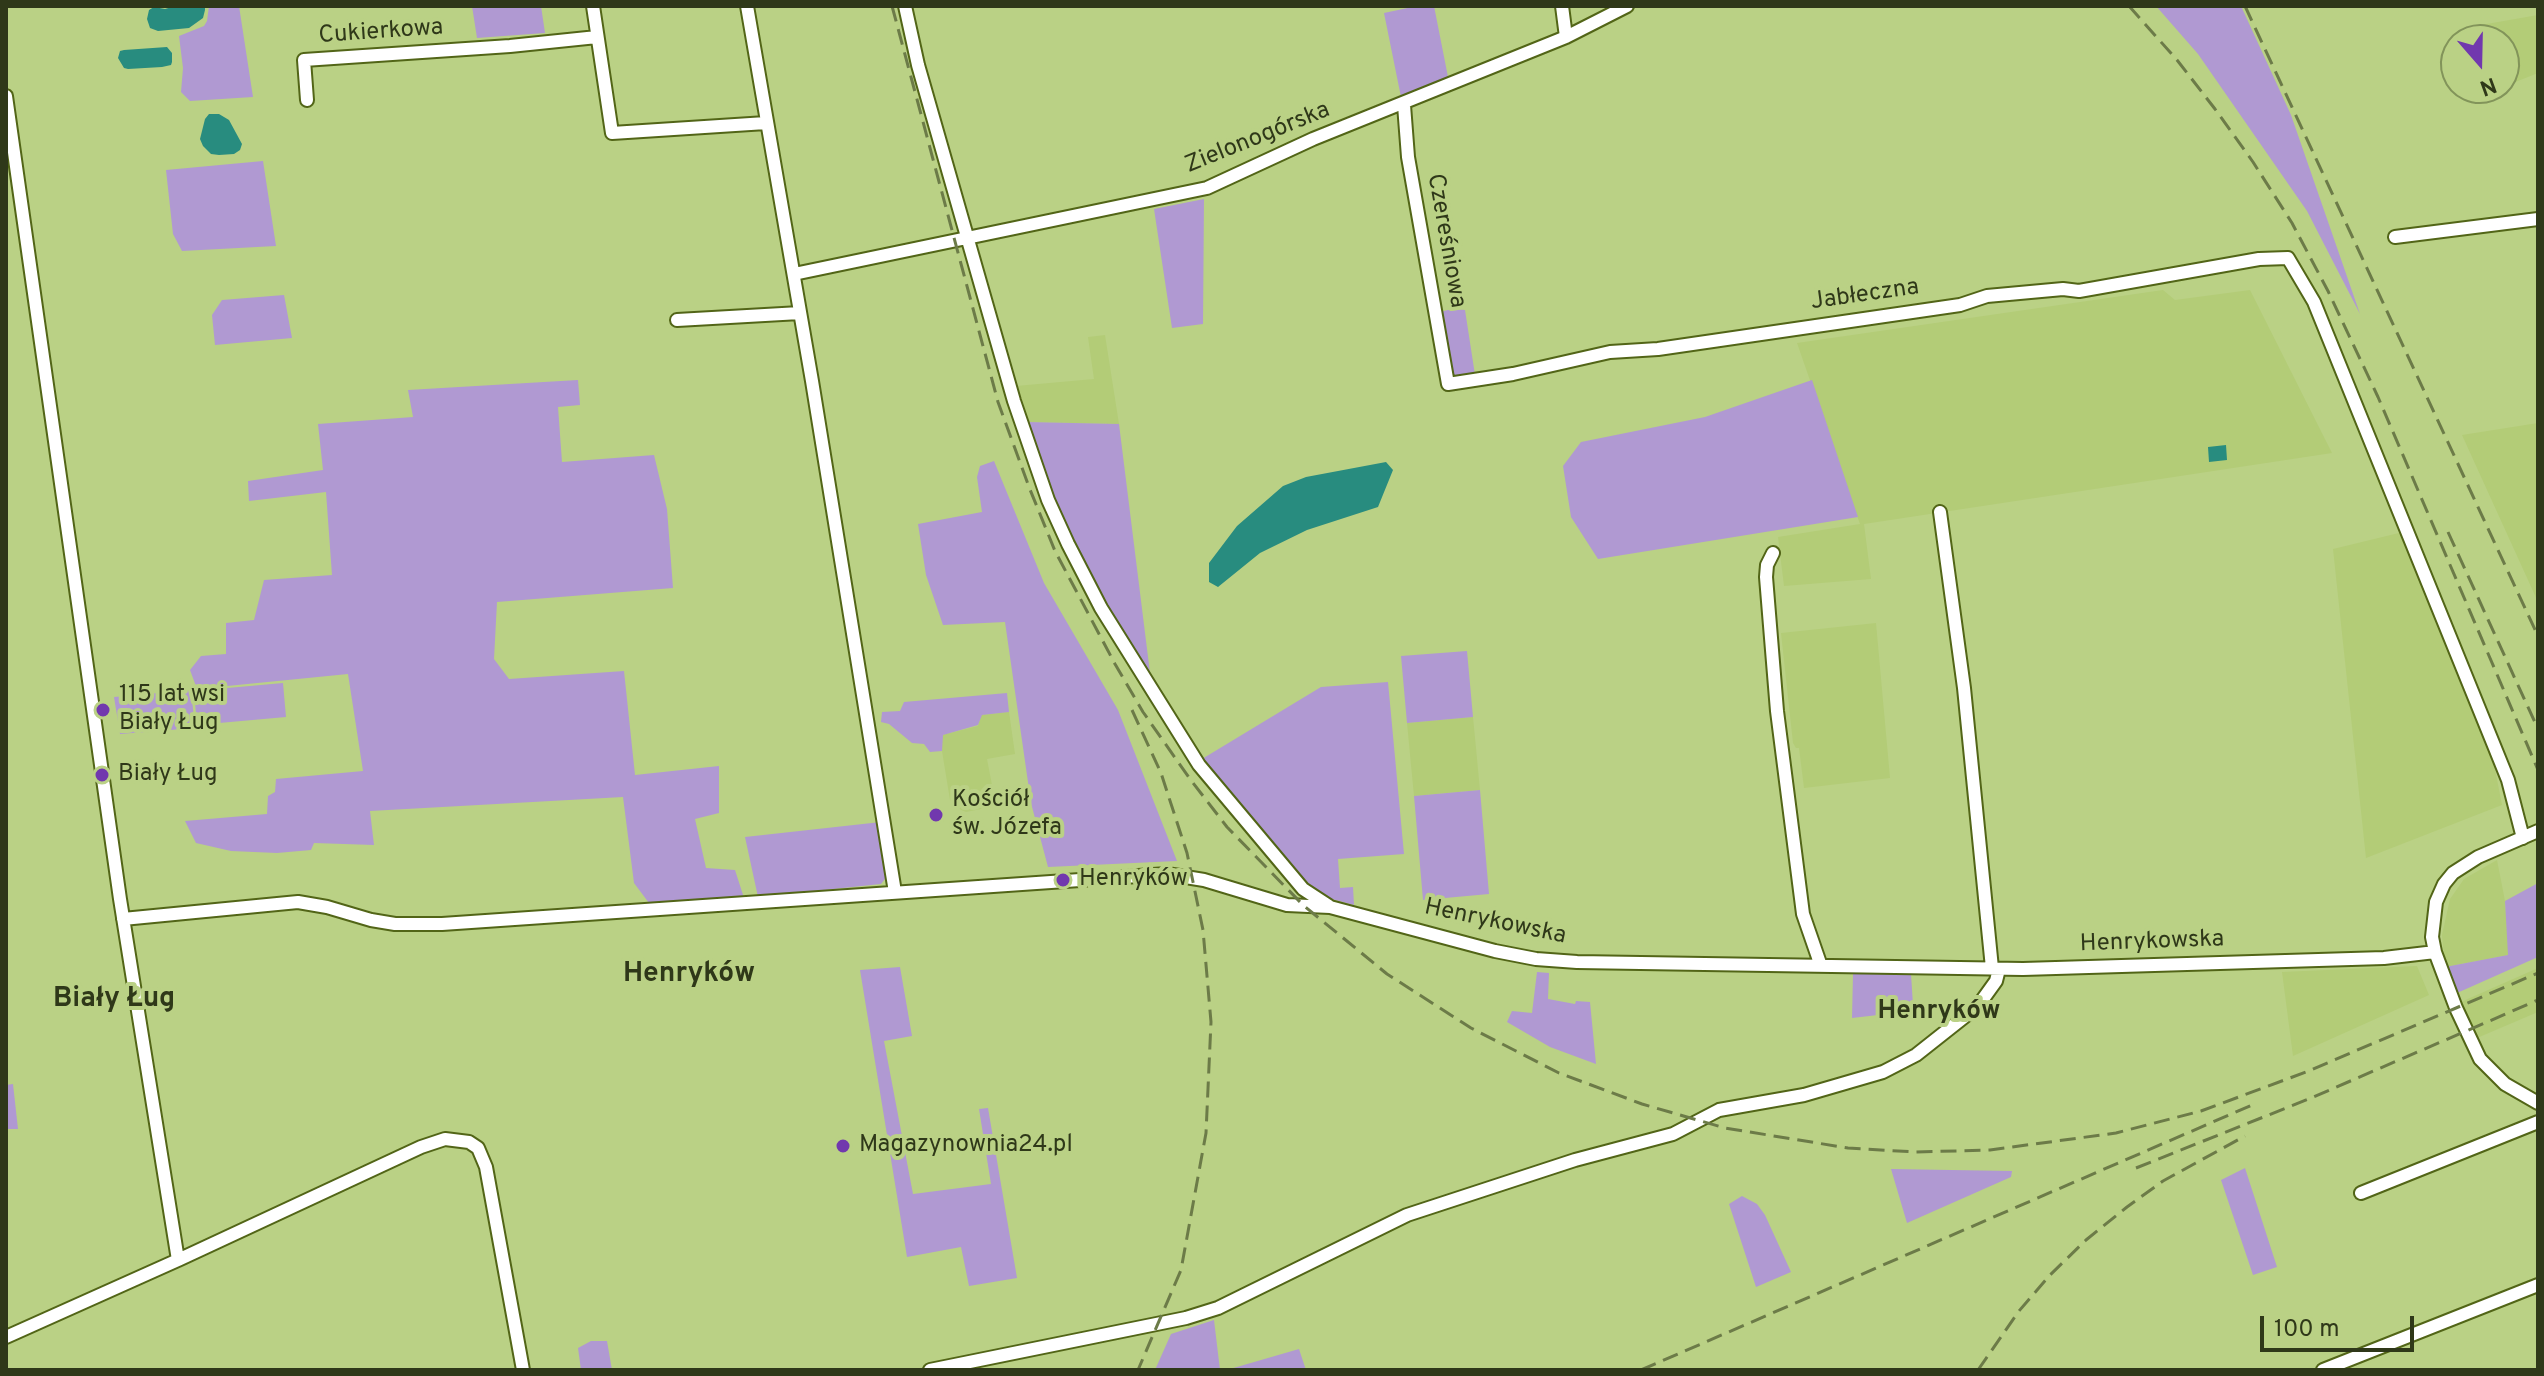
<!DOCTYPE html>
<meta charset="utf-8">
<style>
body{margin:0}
#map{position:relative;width:2544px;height:1376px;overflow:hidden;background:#bad185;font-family:Overpass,sans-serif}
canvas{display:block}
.frame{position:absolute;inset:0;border:8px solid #2f3819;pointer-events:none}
.north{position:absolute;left:2440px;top:24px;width:80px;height:80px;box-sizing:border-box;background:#bad185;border:2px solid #82945a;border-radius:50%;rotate:160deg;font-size:22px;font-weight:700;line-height:32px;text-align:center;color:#2f3819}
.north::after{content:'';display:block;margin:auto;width:28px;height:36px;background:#7138ae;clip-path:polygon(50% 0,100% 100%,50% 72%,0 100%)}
.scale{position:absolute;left:2260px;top:1316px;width:154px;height:36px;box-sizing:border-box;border:4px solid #2f3819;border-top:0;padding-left:10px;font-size:24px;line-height:28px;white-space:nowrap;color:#2f3819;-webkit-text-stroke:6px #bad185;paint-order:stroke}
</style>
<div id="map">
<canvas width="2544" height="1376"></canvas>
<div class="frame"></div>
<div class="north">N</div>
<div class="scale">100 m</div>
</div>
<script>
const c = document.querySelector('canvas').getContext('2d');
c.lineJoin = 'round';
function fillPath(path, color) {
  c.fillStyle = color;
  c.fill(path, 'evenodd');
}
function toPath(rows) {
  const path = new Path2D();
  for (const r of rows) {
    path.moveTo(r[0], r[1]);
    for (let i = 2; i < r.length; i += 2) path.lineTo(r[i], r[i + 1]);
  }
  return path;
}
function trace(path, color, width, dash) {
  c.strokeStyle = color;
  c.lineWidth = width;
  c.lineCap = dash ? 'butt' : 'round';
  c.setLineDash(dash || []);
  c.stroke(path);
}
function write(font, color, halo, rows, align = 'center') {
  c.font = font + ' Overpass,sans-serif';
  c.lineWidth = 8;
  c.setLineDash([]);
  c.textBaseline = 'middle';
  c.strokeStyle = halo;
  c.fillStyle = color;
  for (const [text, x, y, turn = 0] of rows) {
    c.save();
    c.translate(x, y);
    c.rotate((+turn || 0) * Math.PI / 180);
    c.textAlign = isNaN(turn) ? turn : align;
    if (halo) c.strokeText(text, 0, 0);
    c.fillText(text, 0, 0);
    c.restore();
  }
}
fillPath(toPath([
 [2538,15,2538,73,2508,85,2504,76,2504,40,2488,40,2481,25],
 [2163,290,2175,300,2250,290,2332,453,1864,524,1871,579,1784,586,1778,537,1860,524,1797,343],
 [1105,335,1119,424,1027,422,1016,386,1094,379,1088,337],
 [2538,423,2538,602,2462,435],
 [2403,532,2496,763,2495,769,2502,805,2366,858,2333,549],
 [1876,623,1890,778,1804,788,1799,748,1796,748,1793,743,1781,633],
 [1009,712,1015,754,987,759,996,806,966,812,961,810,950,800,942,751,942,735,978,726,981,715],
 [1473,717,1480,790,1414,796,1407,723],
 [2497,860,2505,901,2509,955,2445,967,2442,935,2450,899,2464,879],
 [2417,966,2429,995,2293,1056,2282,972],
 [2538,968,2538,1012,2477,1038,2461,1002]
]), '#b3cc77');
fillPath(toPath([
 [209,6,239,6,253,97,190,101,181,92,183,68,179,36,204,26,207,21],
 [472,6,541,6,545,33,477,38],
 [1417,6,1434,6,1448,77,1401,97,1384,13],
 [2156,6,2241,6,2291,115,2360,314,2307,211,2198,54],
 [263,161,276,246,182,251,173,234,166,170],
 [1204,199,1203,324,1172,328,1154,209],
 [284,295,292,338,215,345,212,315,222,300],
 [1452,309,1465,310,1475,375,1452,377,1440,312],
 [578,380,580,405,558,407,562,462,654,455,667,509,673,588,497,602,494,659,509,679,624,671,635,775,719,766,719,813,695,819,706,868,735,870,744,898,703,903,649,903,634,883,623,797,370,811,374,845,314,843,311,850,277,853,231,851,196,843,185,821,267,814,268,796,275,792,276,779,363,771,348,674,197,689,190,670,201,656,226,654,226,623,254,620,264,580,332,575,326,492,249,501,248,481,323,470,318,424,413,417,408,390],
 [1812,380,1858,517,1598,559,1571,517,1563,466,1581,442,1705,417],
 [1027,422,1119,424,1151,681,1118,629,1055,508],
 [994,461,1044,583,1118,710,1177,861,1048,867,1031,803,1005,622,943,625,926,575,918,524,982,512,977,477,980,466],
 [1467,651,1473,717,1407,723,1401,656],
 [1388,682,1404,854,1338,859,1340,888,1353,887,1354,905,1328,898,1303,879,1202,759,1321,687],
 [283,683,286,717,197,725,194,691],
 [191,690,195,728,120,734,114,697],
 [1007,693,1009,712,982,715,978,725,943,735,942,751,930,752,924,744,912,743,889,724,881,722,882,712,900,711,904,702],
 [1480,790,1489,894,1423,900,1414,796],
 [881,822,888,875,881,884,758,897,745,837],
 [2538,883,2538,957,2457,993,2445,967,2508,955,2505,901],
 [900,967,912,1036,884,1041,913,1194,991,1184,979,1109,988,1108,1017,1278,969,1286,961,1247,907,1257,860,970],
 [1537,972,1549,973,1548,999,1575,1004,1576,1001,1590,1002,1596,1064,1550,1047,1507,1022,1512,1011,1532,1013],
 [1853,974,1911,974,1913,1005,1904,1012,1852,1018],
 [13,1084,18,1129,6,1129,6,1085],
 [2245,1168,2277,1267,2253,1275,2221,1180],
 [1891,1169,2012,1171,2011,1177,1907,1223],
 [1742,1196,1757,1204,1765,1215,1791,1272,1756,1287,1729,1204],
 [1214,1320,1220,1370,1155,1370,1171,1334],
 [591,1341,607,1341,612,1370,581,1370,578,1348],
 [1299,1349,1306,1370,1230,1370,1230,1369]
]), '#b099d2');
fillPath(toPath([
 [175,6,205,6,205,10,203,18,189,28,158,31,150,28,147,19,149,10,154,7,165,9],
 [167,47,172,53,172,62,171,65,162,67,128,69,124,68,118,58,120,51,124,50],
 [209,114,219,114,229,120,242,144,240,150,234,154,219,155,211,154,203,146,200,139,205,119],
 [2226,445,2227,460,2209,462,2208,447],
 [1386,462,1393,470,1378,507,1307,530,1260,553,1218,587,1209,582,1209,563,1237,526,1283,486,1306,477]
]), '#288c7f');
const minor = toPath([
 [593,6,612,133,766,123],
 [747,6,812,381,895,892],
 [905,6,918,65,1014,401,1048,500,1068,544,1101,608,1199,765,1303,889,1329,906],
 [1562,6,1566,37],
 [6,96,120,899,178,1260,6,1337],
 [307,100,304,60,510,46,597,37],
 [1404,105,1408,157,1448,384,1513,374,1610,352,1658,349,1960,305,1987,296,2063,289,2079,291,2259,259,2288,258,2314,302,2508,780,2523,838],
 [2395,237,2538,219],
 [794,274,1207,188,1313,139,1566,37,1627,6],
 [677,320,800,313],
 [1940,512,1964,688,1992,968],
 [1773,553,1767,565,1766,577,1777,711,1803,914,1821,966],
 [2538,831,2478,857,2453,873,2444,884,2436,902,2432,937,2435,952,2456,1008,2480,1059,2505,1084,2538,1103],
 [123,919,298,902,327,907,371,920,395,924,442,924,1167,874,1204,880,1287,905,1330,907,1495,951,1536,959,1577,962,2023,969,2384,958,2435,952],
 [2361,1193,2538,1122],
 [178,1260,421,1147,445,1139,469,1142,478,1148,486,1167,523,1370],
 [930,1370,1186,1318,1218,1308,1407,1215,1575,1160,1673,1134,1719,1110,1804,1095,1883,1072,1916,1055,1978,1006,1996,981,1999,969],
 [2323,1370,2538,1285]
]);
trace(minor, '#526517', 16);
trace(minor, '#fff', 12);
trace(toPath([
 [892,6,998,402,1029,487,1055,551,1115,664,1143,712,1190,779,1227,827,1303,905,1387,974,1471,1028,1559,1073,1642,1104,1725,1128,1848,1148,1915,1152,1990,1150,2116,1133,2201,1111,2306,1072,2538,973],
 [2129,6,2177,60,2215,109,2253,162,2292,223,2328,291,2378,397,2538,770],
 [2245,6,2538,636],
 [2448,532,2538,729],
 [1132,710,1161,773,1187,853,1203,930,1211,1022,1206,1133,1181,1270,1138,1370],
 [2136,1168,2311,1098,2538,1000],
 [1641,1370,2252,1105],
 [1978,1370,2019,1311,2050,1275,2086,1240,2127,1207,2163,1181,2245,1136]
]), '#6c7b48', 3, [16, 8]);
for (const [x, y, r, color] of [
 [103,710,8,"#7138ae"],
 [102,775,8,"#7138ae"],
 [936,815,8,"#7138ae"],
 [1063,880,8,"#7138ae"],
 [843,1146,8,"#7138ae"]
]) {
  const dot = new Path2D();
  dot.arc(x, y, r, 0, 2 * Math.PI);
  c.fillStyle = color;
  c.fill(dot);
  trace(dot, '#bad185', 3);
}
write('24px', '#2f3819', '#bad185', [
 ["Cukierkowa",381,33,-4],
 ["Zielonogórska",1258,139,-22],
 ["Czereśniowa",1445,241,80],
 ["Jabłeczna",1865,296,-8],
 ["Henrykowska",1495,923,12],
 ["Henrykowska",2152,943,-2]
]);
write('24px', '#2f3819', '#bad185', [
 ["115 lat wsi",119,696],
 ["Biały Ług",119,724],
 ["Biały Ług",118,775],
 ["Kościół",952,801],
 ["św. Józefa",952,829],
 ["Henryków",1079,880],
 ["Magazynownia24.pl",859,1146]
], 'left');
write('bold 26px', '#2f3819', '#bad185', [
 ["Henryków",1939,1013]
]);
write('bold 28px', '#2f3819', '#bad185', [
 ["Henryków",689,975],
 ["Biały Ług",114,1000]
]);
</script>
